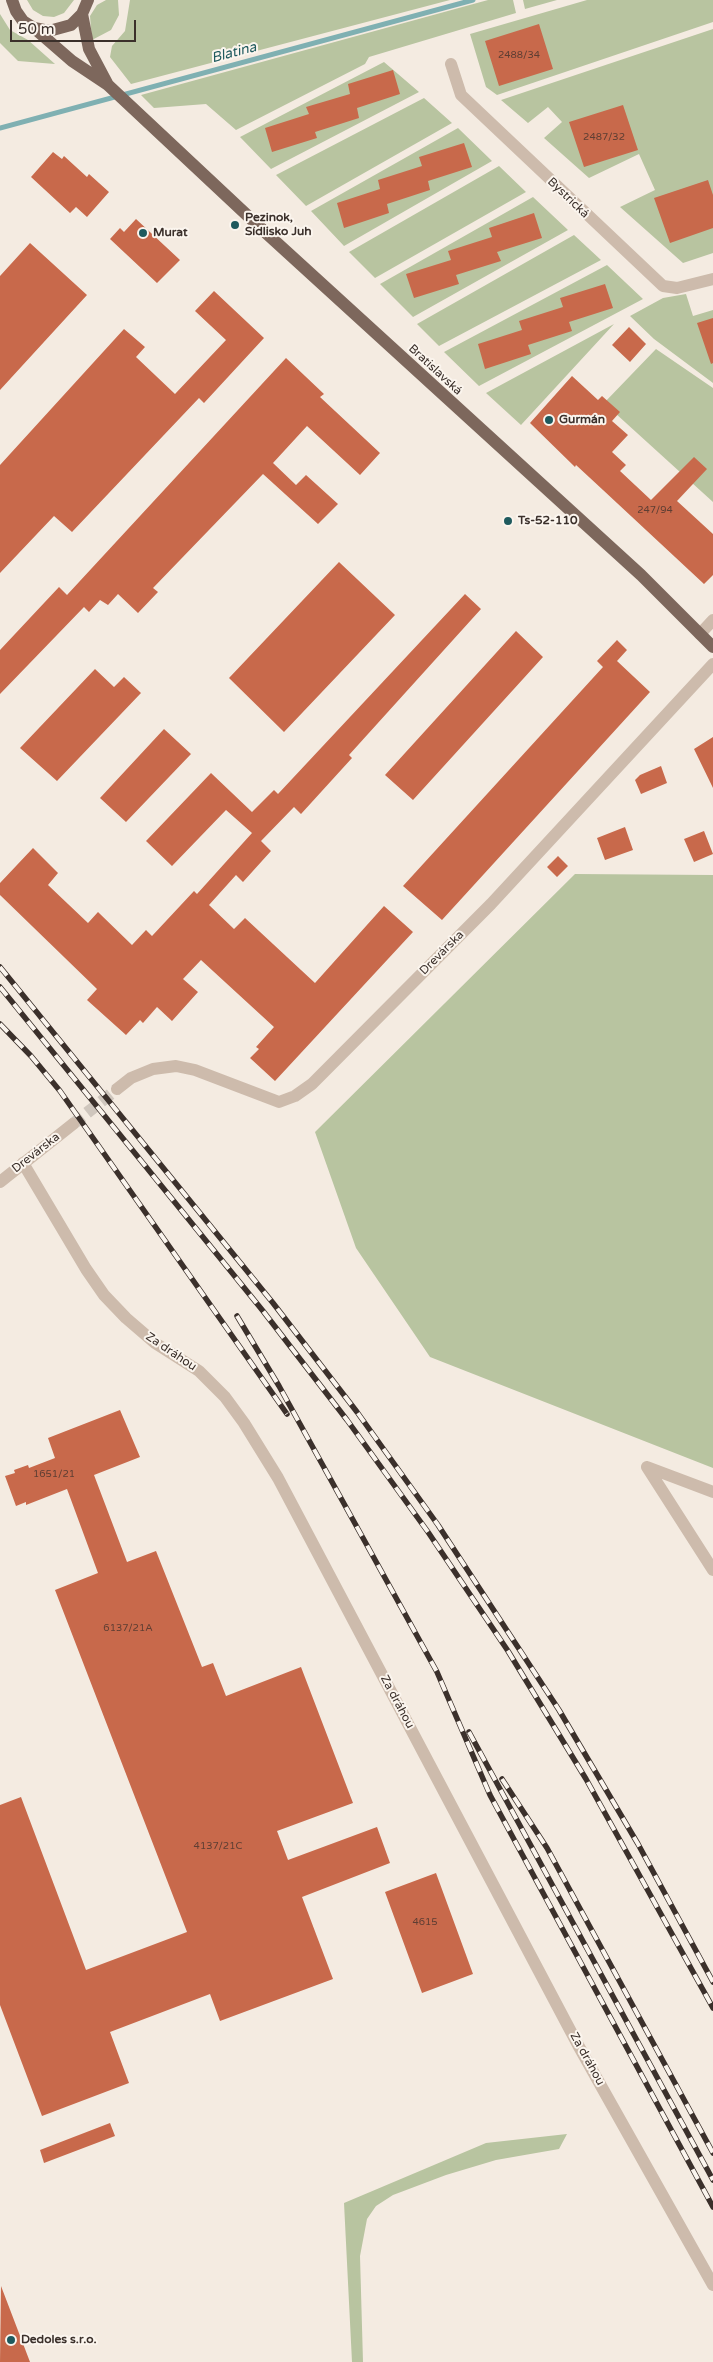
<!DOCTYPE html>
<meta charset="utf-8">
<style>
body{margin:0}
#map{position:relative;width:713px;height:2362px;overflow:hidden;background:#f4ebe1;font-family:"Varela Round",sans-serif}
canvas{display:block}
.scale{position:absolute;left:10px;top:20px;width:126px;height:22px;box-sizing:border-box;border:2px solid #3b302b;border-top:0;padding-left:6px;font-size:15px;line-height:18px;white-space:nowrap;color:#3b302b;-webkit-text-stroke:4px #fbf5ee;paint-order:stroke}
</style>
<div id="map">
<canvas width="713" height="2362"></canvas>
<div class="scale">50 m</div>
</div>
<script>
const c = document.querySelector('canvas').getContext('2d');
c.lineJoin = 'round';
function fillPath(path, color) {
  c.fillStyle = color;
  c.fill(path, 'evenodd');
}
function toPath(rows) {
  const path = new Path2D();
  for (const r of rows) {
    path.moveTo(r[0], r[1]);
    for (let i = 2; i < r.length; i += 2) path.lineTo(r[i], r[i + 1]);
  }
  return path;
}
function trace(path, color, width, dash) {
  c.strokeStyle = color;
  c.lineWidth = width;
  c.lineCap = dash ? 'butt' : 'round';
  c.setLineDash(dash || []);
  c.stroke(path);
}
function write(font, color, halo, rows, align = 'center') {
  c.font = font + ' "Varela Round",sans-serif';
  c.lineWidth = 4;
  c.setLineDash([]);
  c.textBaseline = 'middle';
  c.strokeStyle = halo;
  c.fillStyle = color;
  for (const [text, x, y, turn = 0] of rows) {
    c.save();
    c.translate(x, y);
    c.rotate((+turn || 0) * Math.PI / 180);
    c.textAlign = isNaN(turn) ? turn : align;
    if (halo) c.strokeText(text, 0, 0);
    c.fillText(text, 0, 0);
    c.restore();
  }
}
fillPath(toPath([
 [27,0,74,0,64,13,54,17,43,16,33,10],
 [106,0,118,0,119,15,111,30,92,40,90,16,97,5],
 [130,0,450,0,131,84,110,57,112,46,125,31],
 [488,0,513,0,516,13,369,57,365,64,236,130,206,104,154,108,141,95],
 [523,0,557,0,525,9],
 [587,0,713,0,713,22,497,95,486,87,470,34],
 [0,14,10,30,28,40,55,64,18,61,0,43],
 [713,29,713,253,683,263,620,207,655,190,639,154,589,178,544,138,562,122,548,107,528,123,501,100],
 [384,62,419,92,271,169,240,137],
 [424,98,452,123,306,206,276,175],
 [458,128,492,161,344,246,311,211],
 [499,166,526,192,375,278,349,252],
 [533,197,568,230,413,317,380,284],
 [574,235,601,260,439,346,417,324],
 [607,265,643,299,479,386,444,352],
 [686,294,693,316,713,310,713,383,654,339,630,316,663,298],
 [614,324,521,425,486,393],
 [656,349,713,388,713,502,604,403],
 [575,874,713,875,713,1468,430,1357,356,1248,315,1132],
 [567,2134,559,2149,496,2160,446,2175,393,2195,376,2206,367,2219,360,2256,363,2362,352,2362,344,2203,486,2143]
]), '#b8c4a0');
trace(toPath([
 [0,128,473,0]
]), '#7fb0b2', 5);
fillPath(toPath([
 [539,24,553,69,499,86,485,41],
 [393,70,400,94,357,108,359,118,315,132,317,138,272,152,265,128,309,114,306,107,350,94,348,84],
 [623,105,638,150,584,167,569,122],
 [464,143,472,167,428,181,430,190,387,204,389,213,344,228,337,203,380,189,378,180,422,166,419,157],
 [53,152,62,159,64,156,87,177,89,174,109,192,87,217,76,207,70,213,31,177],
 [708,180,713,195,713,228,670,243,654,198],
 [534,213,542,238,497,252,501,261,456,275,459,284,414,298,406,274,451,260,448,251,492,237,489,228],
 [136,219,180,260,157,283,110,239,120,228,124,232],
 [30,243,87,295,0,390,0,276],
 [605,284,613,308,569,322,572,331,528,345,531,354,485,369,478,344,522,330,519,321,563,307,560,298],
 [214,291,264,338,204,403,199,398,72,532,54,516,0,573,0,465,124,329,145,347,136,357,175,394,226,340,195,311],
 [713,318,713,363,711,364,697,323],
 [629,327,646,344,630,362,612,345],
 [286,358,324,394,320,397,380,453,360,475,307,426,273,463,296,485,306,475,338,504,318,524,263,474,153,588,158,592,138,613,118,594,108,605,100,600,89,612,84,607,0,694,0,650,59,587,67,595],
 [572,376,598,400,602,396,620,412,612,421,628,435,612,452,626,465,620,471,651,500,694,457,707,469,677,501,713,534,713,575,704,584,603,490,576,465,575,467,530,423],
 [339,562,395,615,284,732,229,678],
 [465,594,481,609,349,755,352,758,301,814,294,807,261,841,271,851,243,882,236,875,209,905,234,929,245,918,315,983,384,906,413,932,275,1081,250,1058,259,1049,256,1047,274,1027,201,960,183,979,198,992,172,1021,157,1007,143,1023,140,1020,126,1035,87,1000,97,989,0,895,0,883,33,848,58,873,48,885,88,923,98,912,132,945,146,930,152,936,194,891,197,894,252,833,226,810,172,866,146,841,211,773,252,812,274,790,278,794],
 [516,631,543,657,413,800,385,775],
 [617,640,627,650,617,661,650,692,442,920,403,886,603,667,597,661],
 [95,669,114,687,124,677,141,693,57,781,20,748],
 [164,729,191,754,126,822,100,798],
 [713,737,713,788,694,749],
 [661,766,667,783,641,794,635,780,640,775],
 [625,827,633,850,605,860,597,838],
 [704,831,713,854,694,862,684,839],
 [558,856,568,866,557,877,547,867],
 [120,1410,140,1457,94,1475,127,1562,156,1551,202,1667,213,1663,226,1696,301,1667,353,1803,277,1831,288,1860,377,1827,390,1863,302,1897,333,1979,220,2021,210,1994,110,2032,129,2083,42,2116,0,2005,0,1805,21,1797,86,1970,187,1932,55,1590,98,1573,67,1489,26,1505,26,1502,16,1506,5,1476,15,1473,14,1470,28,1465,29,1468,55,1458,48,1438],
 [436,1873,473,1974,422,1993,385,1892],
 [110,2123,115,2136,44,2163,40,2150],
 [1,2286,30,2362,0,2362]
]), '#c8694b');
trace(toPath([
 [73,1124,117,1089]
]), '#cfc6bd', 12, [12, 6]);
trace(toPath([
 [451,64,461,95,663,286,677,288,713,279],
 [700,634,713,620],
 [117,1089,131,1078,153,1069,176,1066,195,1070,279,1102,295,1096,312,1084,491,904,713,664],
 [23,1163,86,1269,104,1295,126,1318,155,1343,199,1371,225,1397,244,1423,278,1478,578,2045,713,2285],
 [0,1182,73,1124],
 [647,1467,713,1570],
 [647,1467,713,1492]
]), '#cdbbac', 12);
trace(toPath([
 [12,0,16,11,23,21,34,28,49,31,71,25,82,14,88,0],
 [82,14,89,49,107,83],
 [34,28,72,61,108,85,265,232,641,575,713,647]
]), '#7d675c', 12);
const rail = toPath([
 [0,967,273,1303,357,1412,438,1525,559,1710,638,1844,713,1982],
 [0,987,263,1311,347,1420,428,1532,508,1651,586,1779,713,2008],
 [0,1024,31,1056,60,1091,287,1414],
 [237,1316,279,1386,437,1672,490,1795,713,2207],
 [469,1732,713,2180],
 [502,1779,547,1848,713,2153]
]);
trace(rail, '#3b302b', 5.5);
trace(rail, '#fbf5ee', 4, [11]);
for (const [x, y, r, color] of [
 [235,225,5,"#1f5a5e"],
 [143,233,5,"#1f5a5e"],
 [549,420,5,"#1f5a5e"],
 [508,521,5,"#1f5a5e"],
 [11,2340,5,"#1f5a5e"]
]) {
  const dot = new Path2D();
  dot.arc(x, y, r, 0, 2 * Math.PI);
  c.fillStyle = color;
  c.fill(dot);
  trace(dot, '#fbf5ee', 2);
}
write('10px', '#5e3e33', null, [
 ["2488/34",519,55],
 ["2487/32",604,137],
 ["247/94",655,510],
 ["1651/21",54,1474],
 ["6137/21A",128,1628],
 ["4137/21C",218,1846],
 ["4615",425,1922]
]);
write('12px', '#3b302b', '#fbf5ee', [
 ["Bystrická",568,198,44],
 ["Bratislavská",435,370,43],
 ["Drevárska",442,953,-45],
 ["Drevárska",36,1153,-38],
 ["Za dráhou",171,1352,34],
 ["Za dráhou",397,1702,62],
 ["Za dráhou",587,2059,61]
]);
write('bold 12px', '#3b302b', '#fbf5ee', [
 ["Pezinok,",245,218],
 ["Sídlisko Juh",245,232],
 ["Murat",153,233],
 ["Gurmán",559,420],
 ["Ts-52-110",518,521],
 ["Dedoles s.r.o.",21,2340]
], 'left');
write('italic 14px', '#1f5a5e', '#fbf5ee', [
 ["Blatina",234,53,-15]
]);
</script>
